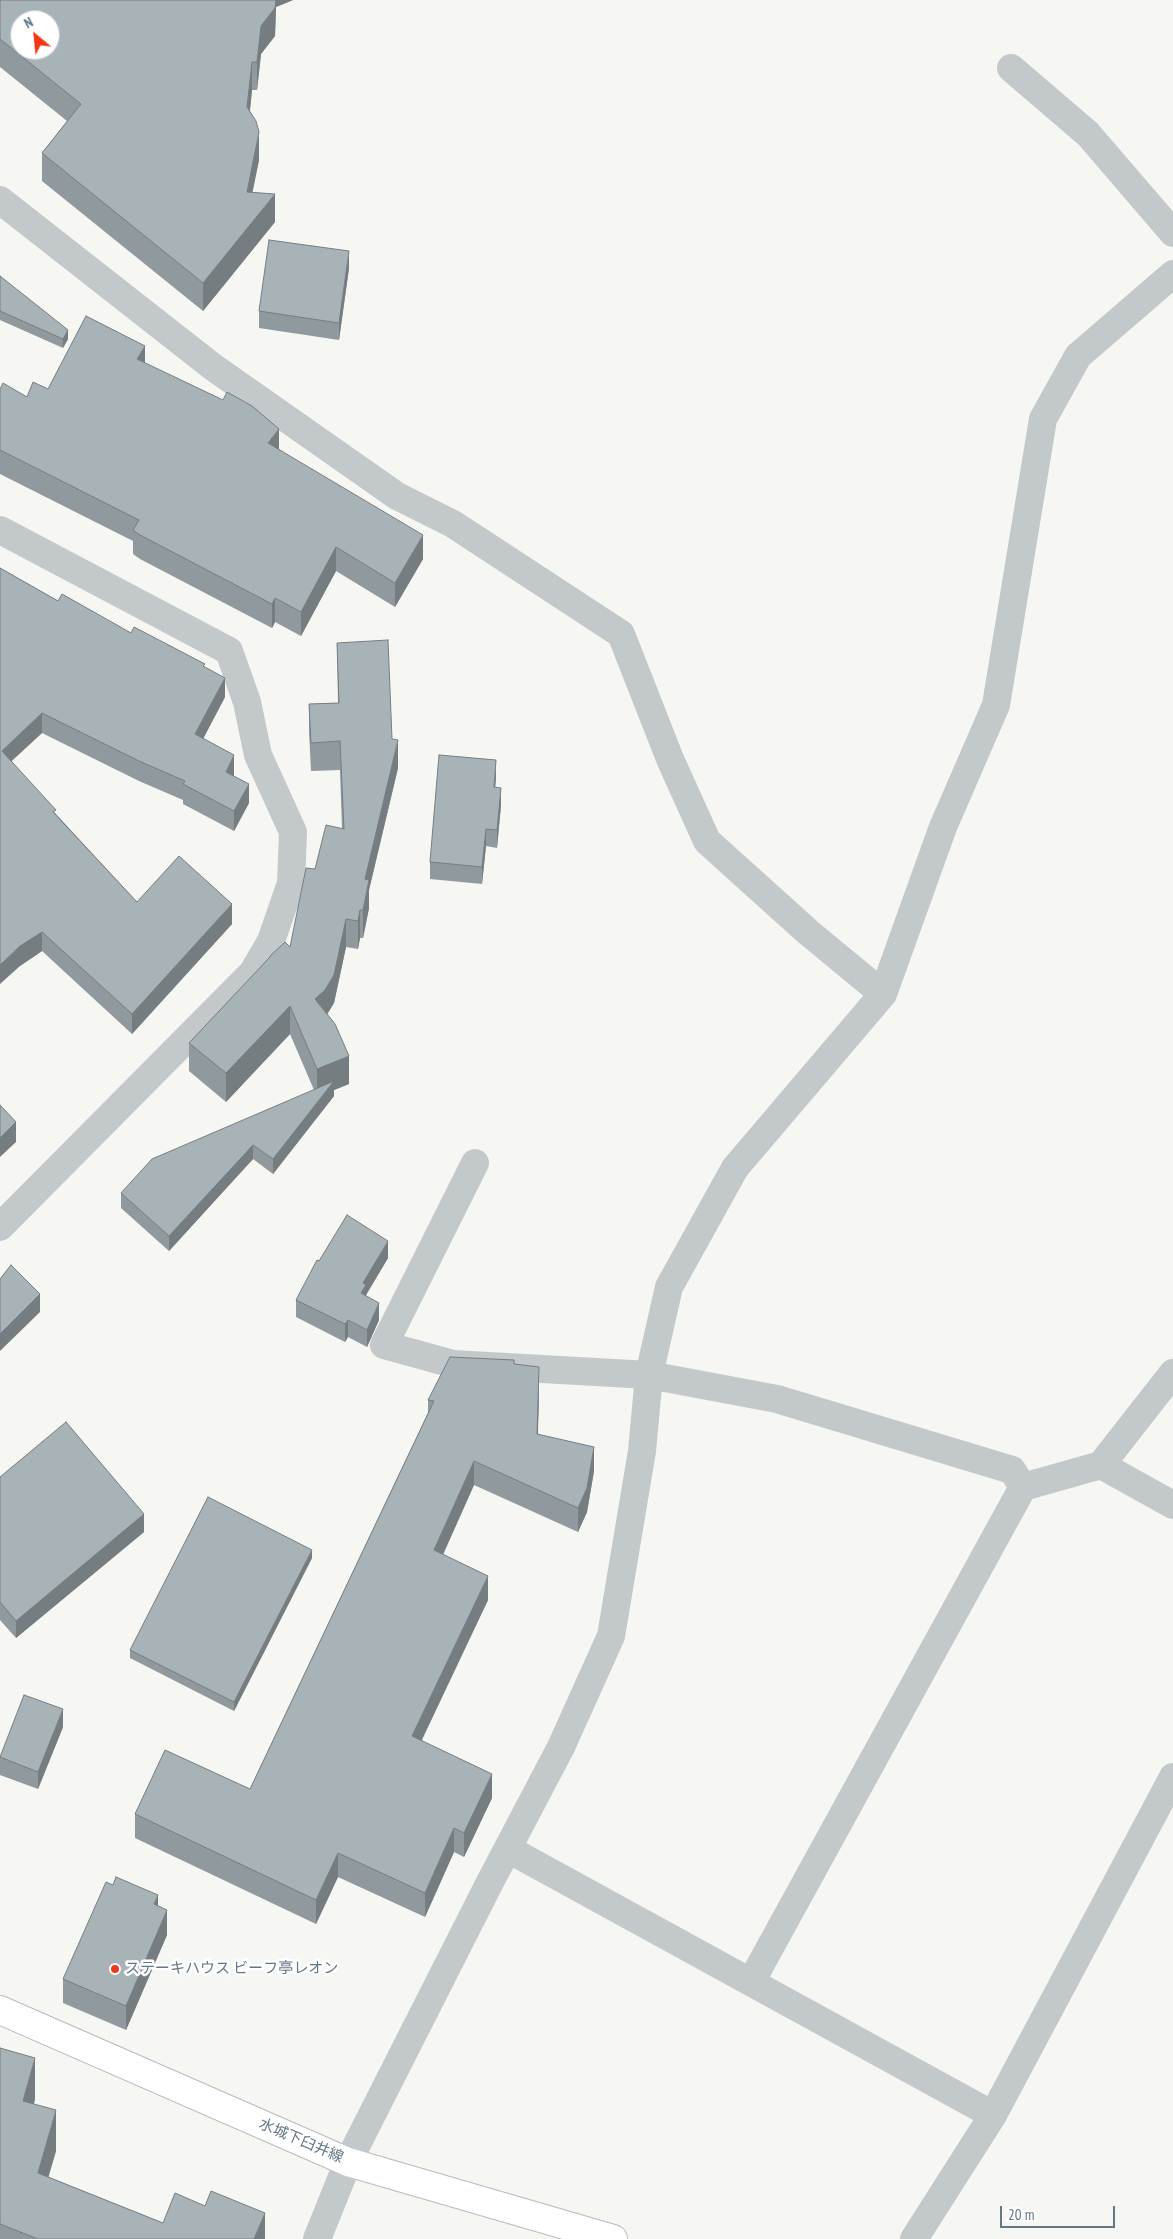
<!DOCTYPE html>
<meta charset="utf-8">
<style>
body{margin:0}
#map{position:relative;width:1173px;height:2239px;overflow:hidden;background:#f6f6f2;font-family:"PT Sans Narrow",sans-serif}
canvas{display:block}
.north{position:absolute;left:10px;top:10px;width:50px;height:50px;box-sizing:border-box;background:#fff;border:1px solid #c0c9cf;border-radius:50%;rotate:332deg;font-size:14px;font-weight:700;line-height:20px;text-align:center;color:#627886}
.north::after{content:'';display:block;margin:auto;width:18px;height:22px;background:#f23816;clip-path:polygon(50% 0,100% 100%,50% 72%,0 100%)}
.scale{position:absolute;left:1000px;top:2206px;width:115px;height:22px;box-sizing:border-box;border:2px solid #627886;border-top:0;padding-left:6px;font-size:15px;line-height:18px;white-space:nowrap;color:#627886;-webkit-text-stroke:4px #fff;paint-order:stroke}
</style>
<div id="map">
<canvas width="1173" height="2239"></canvas>
<div class="north">N</div>
<div class="scale">20 m</div>
</div>
<script>
const c = document.querySelector('canvas').getContext('2d');
c.lineJoin = 'round';
function toPath(rows) {
  const path = new Path2D();
  for (const r of rows) {
    path.moveTo(r[0], r[1]);
    for (let i = 2; i < r.length; i += 2) path.lineTo(r[i], r[i + 1]);
  }
  return path;
}
function trace(path, color, width, dash) {
  c.strokeStyle = color;
  c.lineWidth = width;
  c.lineCap = dash ? 'butt' : 'round';
  c.setLineDash(dash || []);
  c.stroke(path);
}
function fillPath(path, color) {
  c.fillStyle = color;
  c.fill(path, 'evenodd');
}
function write(font, color, halo, rows, align = 'center') {
  c.font = font + ' "PT Sans Narrow","Noto Sans JP",sans-serif';
  c.lineWidth = 5;
  c.setLineDash([]);
  c.textBaseline = 'middle';
  c.strokeStyle = halo;
  c.fillStyle = color;
  for (const [text, x, y, turn = 0] of rows) {
    c.save();
    c.translate(x, y);
    c.rotate((+turn || 0) * Math.PI / 180);
    c.textAlign = isNaN(turn) ? turn : align;
    if (halo) c.strokeText(text, 0, 0);
    c.fillText(text, 0, 0);
    c.restore();
  }
}
const major = toPath([
 [0,2010,348,2162,613,2239]
]);
trace(major, '#b6bbbe', 30);
trace(toPath([
 [1011,68,1088,134,1173,233],
 [0,200,213,367,397,496,453,524,621,634,670,759,707,841,808,932,883,994],
 [0,530,229,651,247,702,258,755,293,832,291,883,271,941,253,972,0,1227],
 [475,1163,384,1345,453,1364,649,1375,777,1399,1012,1470,1023,1487,1101,1465,1173,1373],
 [1101,1465,1173,1505],
 [508,1849,993,2115],
 [751,1982,1023,1487],
 [317,2239,348,2162,489,1884,561,1747,611,1636,642,1451,649,1375,669,1287,735,1168,883,994,943,827,996,705,1043,419,1078,356,1173,274],
 [914,2239,993,2115,1173,1777]
]), '#c3c8cb', 28);
trace(major, '#fff', 28);
fillPath(toPath([
 [0,0,293,0,276,7,275,36,261,54,257,90,252,90,250,111,259,160,252,192,275,222,203,311,42,181,42,153,67,121,0,67],
 [349,268,339,340,259,328,259,311],
 [0,276,68,339,63,348,0,320],
 [145,363,279,449,423,559,395,607,336,571,301,636,275,622,272,628,140,559,133,554,133,541,0,474,0,389,27,397,48,389],
 [0,568,58,601,205,667,225,697,203,739,234,775,234,776,249,803,234,831,183,804,183,800,139,781,42,733,11,761,56,814,137,902,232,924,132,1034,42,951,20,966],
 [337,643,392,739,398,768,369,890,369,908,363,938,360,938,358,949,346,947,334,1003,327,1014,349,1084,334,1090,334,1096,273,1174,253,1159,169,1251,121,1208,121,1193,314,1090,290,1034,226,1102,189,1071,189,1043,270,958,270,956,290,947,315,869,342,829,340,770,311,771,309,732,309,704,338,703],
 [496,777,495,787,501,805,497,848,486,846,482,884,430,879,430,862],
 [388,1258,366,1295,379,1320,367,1347,348,1337,345,1342,296,1317,296,1300,319,1261],
 [514,1364,539,1391,538,1435,594,1471,587,1512,578,1532,474,1485,443,1555,488,1600,422,1740,492,1798,464,1857,454,1852,425,1917,338,1877,316,1924,135,1838,135,1814,250,1789,428,1413,428,1400],
 [0,1477,144,1532,16,1638,0,1620],
 [312,1558,234,1711,130,1658,130,1650],
 [63,1727,38,1789,0,1775,0,1757],
 [158,1906,167,1935,126,2030,63,2003,63,1979],
 [0,2048,35,2099,34,2104,56,2151,48,2177,163,2223,265,2239,0,2239]
]), '#909a9e');
fillPath(toPath([
 [270,0,293,0,276,7,275,36,261,54,257,90,257,62,261,26],
 [252,62,252,90,247,136,247,107],
 [259,132,259,160,247,220,247,192],
 [275,194,275,222,203,311,203,283],
 [349,251,349,268,339,340,339,323],
 [68,330,68,339,63,348,63,339],
 [145,346,145,370,137,359],
 [279,429,279,453,268,443],
 [423,535,423,559,395,607,395,583],
 [336,547,336,571,301,636,301,612],
 [275,598,275,622,272,628,272,604],
 [225,678,225,697,195,754,195,734],
 [42,713,42,733,2,770,2,751],
 [398,740,398,768,369,890,369,908,363,938,363,910,365,879],
 [234,755,234,775,226,791,226,772],
 [496,760,496,777,494,804,494,787],
 [249,784,249,803,234,831,234,811],
 [501,788,501,805,497,848,497,830],
 [486,829,486,846,482,884,482,867],
 [232,904,232,924,132,1034,132,1014],
 [360,910,360,938,358,949,358,921],
 [346,919,346,947,334,1003,325,1018,315,999],
 [42,932,42,951,20,966,0,984,0,965,20,946],
 [290,1006,290,1034,226,1102,226,1073],
 [349,1056,349,1084,334,1090,334,1096,273,1174,273,1159,317,1097,317,1069],
 [16,1122,16,1142,0,1157,0,1138],
 [253,1145,253,1159,169,1251,169,1236],
 [388,1241,388,1258,366,1295,366,1302,361,1293,363,1283],
 [40,1294,40,1312,0,1351,0,1334],
 [379,1303,379,1320,367,1347,367,1330],
 [348,1320,348,1337,345,1342,345,1324],
 [539,1367,539,1391,537,1458,537,1434],
 [594,1447,594,1471,587,1512,578,1532,578,1508],
 [474,1461,474,1485,434,1574,434,1550],
 [144,1514,144,1532,16,1638,16,1621],
 [312,1550,312,1558,234,1711,234,1702],
 [488,1576,488,1600,412,1760,412,1736],
 [63,1709,63,1727,38,1789,38,1772],
 [492,1774,492,1798,464,1857,464,1833],
 [454,1828,454,1852,425,1917,425,1893],
 [338,1853,338,1877,316,1924,316,1900],
 [158,1895,158,1920,154,1904],
 [167,1910,167,1935,126,2030,126,2006],
 [35,2058,35,2099,23,2141,23,2101],
 [56,2110,56,2151,38,2213,38,2173],
 [265,2213,265,2239,254,2239]
]), '#767d81');
const building = toPath([
 [0,0,276,0,275,8,261,26,257,62,252,62,247,107,256,121,259,132,247,192,275,194,203,283,42,153,81,104,0,39,0,0],
 [20,20,50,20,50,50,20,50,20,20],
 [269,240,349,251,339,323,259,311,269,240],
 [0,276,68,330,63,339,0,311,0,276],
 [86,316,145,346,137,359,223,400,227,392,252,406,279,429,268,443,423,535,395,583,336,547,301,612,275,598,272,604,140,535,133,530,139,520,0,450,0,389,3,383,27,397,33,382,48,389,86,316],
 [0,568,58,601,62,594,131,633,134,627,205,664,203,666,225,678,195,734,234,755,226,772,249,784,234,811,183,784,185,781,139,761,42,713,2,751,56,810,53,812,137,902,179,856,232,904,132,1014,42,932,20,946,0,965,0,568],
 [388,640,392,739,398,740,365,879,369,880,363,910,360,910,358,921,346,919,334,975,325,990,315,999,335,1024,349,1056,317,1069,290,1006,226,1073,189,1043,270,957,270,956,285,942,290,947,306,868,315,869,326,825,344,829,340,741,311,743,309,704,339,703,337,643,388,640],
 [439,755,496,760,494,787,501,788,497,830,486,829,482,867,430,862,439,755],
 [334,1081,273,1159,253,1145,169,1236,121,1193,152,1159,334,1081],
 [0,1105,16,1122,0,1138,0,1105],
 [347,1215,388,1241,363,1283,366,1285,361,1293,379,1303,367,1330,348,1320,345,1324,296,1300,317,1260,319,1261,347,1215],
 [11,1265,40,1294,0,1334,0,1279,11,1265],
 [450,1357,514,1360,514,1364,539,1367,537,1434,594,1447,587,1488,578,1508,474,1461,434,1550,488,1576,412,1736,492,1774,464,1833,454,1828,425,1893,338,1853,316,1900,135,1814,165,1750,250,1789,434,1401,428,1400,450,1357],
 [66,1422,144,1514,16,1621,0,1602,0,1477,66,1422],
 [208,1497,312,1550,234,1702,130,1650,208,1497],
 [24,1695,63,1709,38,1772,0,1757,24,1695],
 [116,1877,158,1895,154,1904,167,1910,126,2006,63,1979,106,1882,113,1885,116,1877],
 [0,2048,35,2058,23,2101,56,2110,38,2173,163,2223,175,2193,205,2206,211,2191,265,2213,254,2239,38,2239,0,2224,0,2048]
]);
fillPath(building, '#a8b3b8');
trace(building, '#767d81', 1);
for (const [x, y, r, color] of [
 [115,1969,5,"#f23816"]
]) {
  const dot = new Path2D();
  dot.arc(x, y, r, 0, 2 * Math.PI);
  c.fillStyle = color;
  c.fill(dot);
  trace(dot, '#fff', 2);
}
write('15px', '#627886', '#fff', [
 ["ステーキハウス ビーフ亭レオン",125,1969]
], 'left');
write('15px', '#627886', '#fff', [
 ["水城下臼井線",301,2141,23]
]);
</script>
